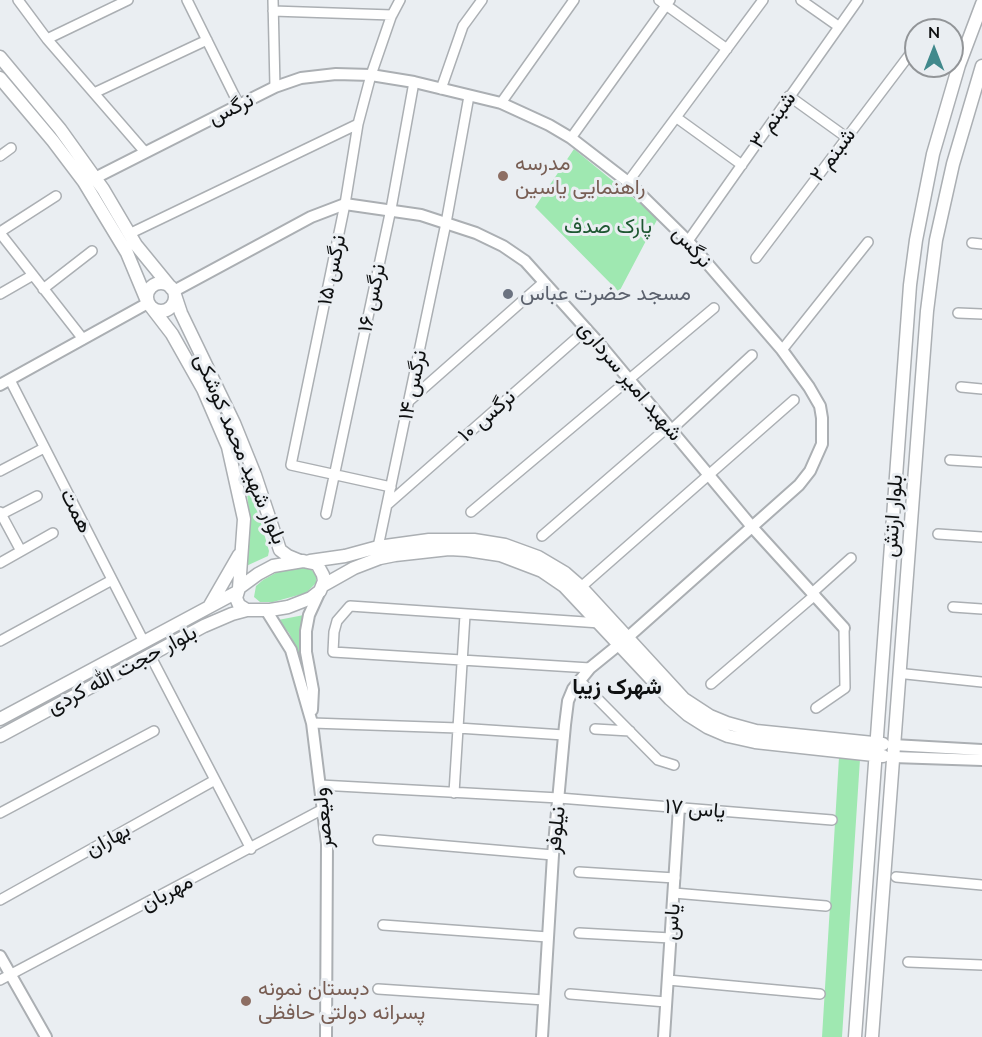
<!DOCTYPE html>
<meta charset="utf-8">
<style>
body{margin:0}
#map{position:relative;width:982px;height:1037px;overflow:hidden;background:#eaeef2;font-family:Mulish,sans-serif}
canvas{display:block}
.north{position:absolute;left:904px;top:18px;width:60px;height:60px;box-sizing:border-box;background:#eaeef2;border:2px solid #929598;border-radius:50%;rotate:0deg;font-size:16px;font-weight:700;line-height:24px;text-align:center;color:#0e1011}
.north::after{content:'';display:block;margin:auto;width:21px;height:27px;background:#41898c;clip-path:polygon(50% 0,100% 100%,50% 72%,0 100%)}
</style>
<div id="map">
<canvas width="982" height="1037"></canvas>
<div class="north">N</div>
</div>
<script>
const c = document.querySelector('canvas').getContext('2d');
c.lineJoin = 'round';
function fillPath(path, color) {
  c.fillStyle = color;
  c.fill(path, 'evenodd');
}
function toPath(rows) {
  const path = new Path2D();
  for (const r of rows) {
    if (r.length === 3) {
      path.moveTo(r[0] + r[2], r[1]);
      path.arc(r[0], r[1], r[2], 0, 2 * Math.PI);
      continue;
    }
    path.moveTo(r[0], r[1]);
    for (let i = 2; i < r.length; i += 2) path.lineTo(r[i], r[i + 1]);
  }
  return path;
}
function trace(path, color, width, dash) {
  c.strokeStyle = color;
  c.lineWidth = width;
  c.lineCap = dash ? 'butt' : 'round';
  c.setLineDash(dash || []);
  c.stroke(path);
}
function write(font, color, halo, rows, align = 'center') {
  c.font = font + ' Mulish,Vazirmatn,sans-serif';
  c.lineWidth = 6;
  c.setLineDash([]);
  c.textBaseline = 'middle';
  c.strokeStyle = halo;
  c.fillStyle = color;
  for (const [text, x, y, turn = 0] of rows) {
    c.save();
    c.translate(x, y);
    c.rotate((+turn || 0) * Math.PI / 180);
    c.textAlign = isNaN(turn) ? turn : align;
    if (halo) c.strokeText(text, 0, 0);
    c.fillText(text, 0, 0);
    c.restore();
  }
}
fillPath(toPath([
 [574,149,658,218,619,292,535,207],
 [246,484,259,516,269,551,268,556,244,567,250,521],
 [299,567,310,568,316,575,316,583,306,593,273,602,260,602,254,597,256,586,263,580,281,570],
 [304,615,300,634,304,684,294,643,289,633,278,620],
 [839,757,860,759,842,1037,822,1037]
]), '#9fe8b1');
const minor = toPath([
 [18,0,47,39,145,152],
 [187,0,239,105],
 [273,0,275,87],
 [659,0,727,49],
 [801,0,838,26],
 [273,11,392,15],
 [47,39,128,0],
 [441,89,463,26,482,0],
 [94,93,207,40],
 [789,96,846,137],
 [501,103,574,0],
 [677,118,742,165],
 [571,138,670,0],
 [0,156,11,148],
 [628,182,763,0],
 [0,232,56,196],
 [0,233,83,339],
 [129,234,358,124],
 [688,241,858,0],
 [972,243,982,244],
 [756,258,910,54],
 [43,289,92,251],
 [0,294,33,275],
 [958,313,982,314],
 [782,350,868,242],
 [10,380,144,642],
 [961,387,982,389],
 [409,401,544,282],
 [671,430,752,355],
 [950,460,982,462],
 [0,471,44,448],
 [391,487,291,465,345,204,358,124,371,75,391,17,400,0],
 [388,504,587,329],
 [0,512,21,551],
 [471,512,714,308],
 [326,514,391,209,414,82],
 [0,515,37,496],
 [938,534,982,537],
 [542,536,668,427],
 [378,547,446,223,469,96],
 [0,563,53,533],
 [581,587,794,400],
 [812,593,851,558],
 [953,607,982,609],
 [0,641,112,580],
 [150,655,251,849],
 [590,668,333,652,334,632,337,621,350,606,600,623],
 [906,674,982,682],
 [579,680,658,760,674,765],
 [711,684,815,595],
 [816,708,845,688,844,628],
 [312,723,458,728,564,735],
 [595,729,630,731],
 [320,785,559,798,832,820],
 [454,793,465,615],
 [0,813,154,731],
 [378,840,553,855],
 [579,872,675,878],
 [896,877,982,885],
 [674,893,826,906],
 [0,900,215,780],
 [383,925,548,937],
 [579,933,671,938],
 [908,962,982,965],
 [0,980,323,809],
 [668,980,820,994],
 [378,989,544,1000],
 [570,994,666,1002]
]);
const tertiary = toPath([
 [95,178,239,105,275,87,301,78,336,74,371,75,414,82,501,103,549,125,571,138,628,182,688,241,782,350,809,387,820,406,822,418,822,444,810,471,799,485,627,638,590,668,573,689,568,701,565,725,553,855,542,1037],
 [174,291,311,217,345,204,421,215,476,233,503,246,525,261,597,341,753,528,844,628],
 [0,385,148,303],
 [266,610,291,650,312,723,327,844,326,1037],
 [312,710,313,690,306,652,306,631,309,615,320,591],
 [893,745,982,750],
 [893,757,982,760],
 [0,956,46,1037],
 [664,1037,679,807]
]);
const secondary = toPath([
 [0,57,60,129,103,189,136,245,172,289],
 [0,78,53,141,84,182,127,253,147,301],
 [161,297,14],
 [175,295,181,313,234,423,255,475,280,550,288,556,300,561],
 [152,308,172,334,203,389,228,447,244,519,239,588],
 [303,561,317,564,323,575,324,581,320,591,311,598,288,607,270,610,247,610,239,605,236,598,239,588,258,574,273,566,303,561],
 [310,561,345,556,378,547,429,540,474,540,505,545,538,557,565,573,581,587,684,699,710,716,727,723,756,731,883,744],
 [322,586,354,568,380,558,395,555,449,549,467,550,500,555,542,571,564,586,670,699,688,715,707,727,728,736,755,742,883,756],
 [209,607,239,555],
 [0,719,237,592],
 [0,736,204,626,232,614,247,610],
 [855,1037,910,285,916,240,933,154,959,65,982,4],
 [872,1037,927,311,936,240,953,164,982,66]
]);
trace(minor, '#abafb3', 12);
trace(tertiary, '#abafb3', 14);
trace(secondary, '#abafb3', 15);
trace(minor, '#fff', 9);
trace(tertiary, '#fff', 10);
trace(secondary, '#fff', 12);
for (const [x, y, r, color] of [
 [503,176,6,"#8d6e63"],
 [508,294,6,"#6b7280"],
 [246,1001,6,"#8d6e63"]
]) {
  const dot = new Path2D();
  dot.arc(x, y, r, 0, 2 * Math.PI);
  c.fillStyle = color;
  c.fill(dot);
  trace(dot, '#eaeef2', 2);
}
write('21px', '#0e1011', '#eaeef2', [
 ["نرگس",231,109,-26],
 ["شبنم ۳",773,120,-55],
 ["شبنم ۲",833,155,-53],
 ["نرگس",692,247,48],
 ["نرگس ۱۵",332,270,-78],
 ["نرگس ۱۶",372,298,-78],
 ["شهید امیر سرداری",630,381,50],
 ["نرگس ۱۴",413,385,-78],
 ["نرگس ۱۰",487,416,-41],
 ["بلوار شهید محمد کوشکی",240,449,67],
 ["همت",76,511,63],
 ["بلوار ارتش",893,516,-86],
 ["بلوار حجت الله کردی",122,670,-28],
 ["یاس ۱۷",695,809,5],
 ["ولیعصر",323,818,-95],
 ["نیلوفر",556,830,-84],
 ["بهاران",108,840,-29],
 ["مهربان",167,893,-28],
 ["یاس",672,922,-86]
]);
write('21px', '#785e54', '#eaeef2', [
 ["مدرسه",515,164],
 ["راهنمایی یاسین",515,188],
 ["دبستان نمونه",258,989],
 ["پسرانه دولتی حافظی",258,1013]
], 'left');
write('21px', '#1d5731', '#eaeef2', [
 ["پارک صدف",608,227]
]);
write('21px', '#5b616d', '#eaeef2', [
 ["مسجد حضرت عباس",520,294]
], 'left');
write('bold 22px', '#0e1011', '#eaeef2', [
 ["شهرک زیبا",617,687]
]);
</script>
